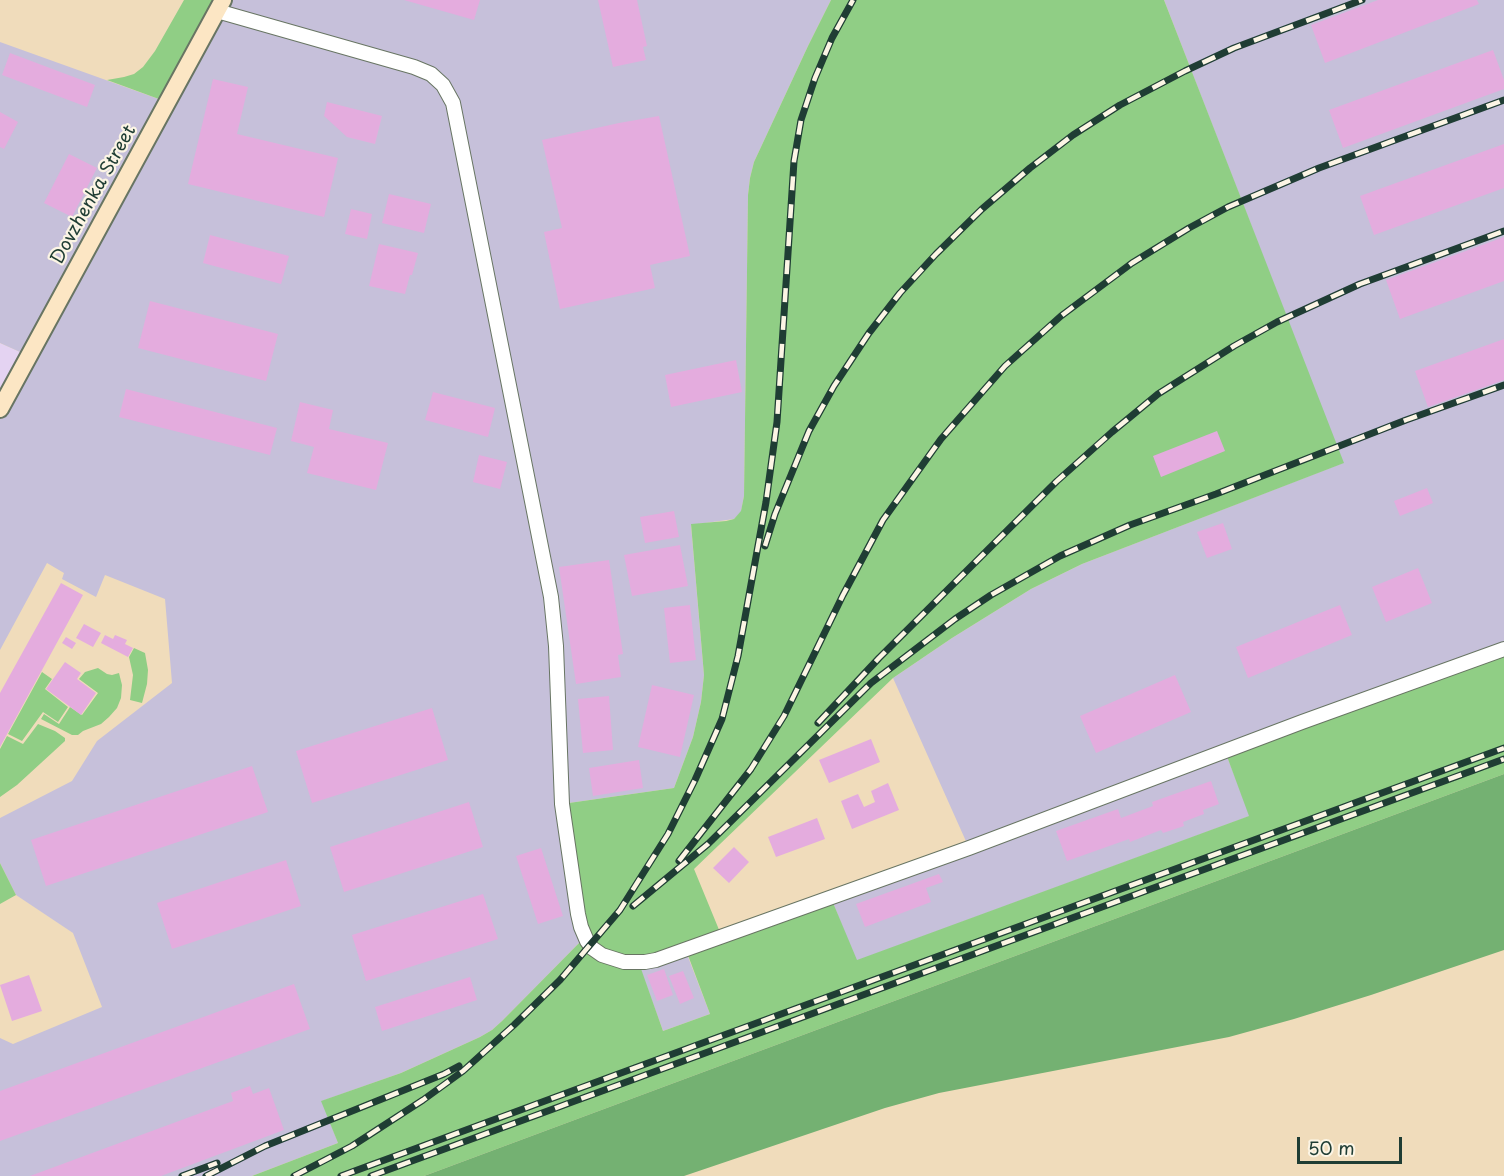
<!DOCTYPE html>
<style>
body{margin:0}
#map{position:relative;width:1504px;height:1176px;overflow:hidden;background:#f0dcbb;font-family:"Playpen Sans",sans-serif}
canvas{display:block}
.scale{position:absolute;left:1297px;top:1137px;width:105px;height:27px;box-sizing:border-box;border:3px solid #1f3d34;border-top:0;padding-left:8px;font-size:18px;line-height:21px;white-space:nowrap;color:#1f3d34;-webkit-text-stroke:4px #fcf5e5;paint-order:stroke}
</style>
<div id="map">
<canvas width="1504" height="1176"></canvas>
<div class="scale">50 m</div>
</div>
<script>
const c = document.querySelector('canvas').getContext('2d');
c.lineJoin = 'round';
function fillPath(path, color) {
  c.fillStyle = color;
  c.fill(path, 'evenodd');
}
function toPath(rows) {
  const path = new Path2D();
  for (const r of rows) {
    path.moveTo(r[0], r[1]);
    for (let i = 2; i < r.length; i += 2) path.lineTo(r[i], r[i + 1]);
  }
  return path;
}
function trace(path, color, width, dash) {
  c.strokeStyle = color;
  c.lineWidth = width;
  c.lineCap = dash ? 'butt' : 'round';
  c.setLineDash(dash || []);
  c.stroke(path);
}
function write(font, color, halo, rows, align = 'center') {
  c.font = font + ' "Playpen Sans",sans-serif';
  c.lineWidth = 4.5;
  c.setLineDash([]);
  c.textBaseline = 'middle';
  c.strokeStyle = halo;
  c.fillStyle = color;
  for (const [text, x, y, turn = 0] of rows) {
    c.save();
    c.translate(x, y);
    c.rotate((+turn || 0) * Math.PI / 180);
    c.textAlign = isNaN(turn) ? turn : align;
    if (halo) c.strokeText(text, 0, 0);
    c.fillText(text, 0, 0);
    c.restore();
  }
}
fillPath(toPath([
 [0,343,29,356,0,409]
]), '#e4d3f2');
fillPath(toPath([
 [223,0,831,0,808,46,754,162,750,178,748,195,744,496,741,512,734,519,691,525,704,675,701,702,693,737,674,788,562,804,585,937,502,1021,492,1030,480,1037,401,1073,322,1101,338,1143,252,1176,0,1176,0,1038,13,1044,102,1007,73,933,16,895,0,863,0,818,72,781,97,741,172,683,165,599,105,575,96,597,62,579,64,573,47,563,0,650,0,408,29,356,0,343,0,42,167,102],
 [1164,0,1504,0,1504,649,1225,751,1250,816,856,961,831,898,969,848,893,678,952,638,1031,589,1082,564,1343,463],
 [685,949,710,1014,663,1031,638,962]
]), '#c6c0da');
fillPath(toPath([
 [184,0,223,0,167,102,107,80,124,77,134,74,143,67,155,51],
 [831,0,1164,0,1344,463,1082,564,1031,589,952,638,893,678,694,869,722,937,831,898,857,960,1249,816,1225,751,1504,649,1504,774,424,1176,252,1176,338,1143,321,1101,401,1073,480,1037,492,1030,502,1021,585,937,562,804,674,788,693,737,701,702,704,675,691,524,726,521,734,519,741,511,744,496,748,195,750,178,754,162,808,46],
 [686,950,710,1014,663,1031,639,963],
 [134,648,145,653,148,670,147,684,142,703,130,700,133,675,129,657],
 [98,668,107,674,112,675,119,673,122,685,121,698,117,708,109,717,101,724,83,731,78,735,72,735,41,719,44,714,59,724,70,707,82,715,98,693,79,679,85,672],
 [42,672,52,679,45,689,68,707,58,722,43,712,22,741,8,734],
 [38,724,55,731,65,738,65,741,17,785,0,797,0,749,7,736,23,744],
 [0,863,16,895,0,904]
]), '#90ce85');
fillPath(toPath([
 [1504,774,1504,950,1371,995,1294,1019,1229,1037,939,1093,885,1108,684,1176,424,1176]
]), '#74b172');
fillPath(toPath([
 [404,0,480,0,474,20],
 [598,0,637,0,647,46,643,47,646,60,613,67],
 [1378,0,1477,0,1479,4,1325,63,1311,25],
 [1493,50,1504,80,1504,89,1343,148,1329,110],
 [10,53,95,85,87,107,2,75],
 [213,79,248,87,237,134,338,158,324,217,188,184],
 [327,102,382,116,375,144,347,137,324,116],
 [0,112,18,122,4,149,0,147],
 [659,116,690,256,650,265,655,288,560,309,544,232,562,228,542,140,619,123],
 [1504,144,1504,188,1374,235,1360,196],
 [69,154,97,168,72,217,44,203],
 [389,194,431,204,424,233,382,223],
 [351,209,372,214,367,239,345,234],
 [210,235,289,256,281,284,203,263],
 [1504,237,1504,281,1400,319,1386,280],
 [379,244,418,253,412,275,410,275,405,294,369,286],
 [150,301,278,334,266,381,138,348],
 [1504,339,1504,380,1428,407,1415,371],
 [736,360,742,392,671,407,665,375],
 [126,389,277,428,270,455,119,417],
 [433,392,495,408,488,437,425,420],
 [300,402,333,410,329,429,388,443,376,490,307,473,314,447,291,441],
 [1217,431,1225,451,1161,477,1153,456],
 [479,455,507,462,500,489,473,482],
 [1427,488,1433,503,1400,516,1394,501],
 [674,511,679,537,645,543,640,517],
 [1223,523,1232,549,1207,558,1197,532],
 [680,545,688,586,632,596,624,555],
 [609,560,623,654,618,655,621,677,576,684,559,567],
 [1418,568,1432,603,1386,622,1372,587],
 [61,583,83,595,0,747,0,693],
 [690,605,696,660,670,663,664,608],
 [1340,605,1352,635,1248,678,1236,647],
 [84,624,101,633,93,647,76,638],
 [105,635,113,639,115,635,127,640,125,644,133,648,128,657,101,643],
 [66,637,76,643,72,649,62,643],
 [65,662,81,673,77,679,96,693,81,715,46,689],
 [1175,675,1191,712,1096,753,1080,716],
 [652,685,694,695,680,757,638,747],
 [609,696,613,750,583,753,578,699],
 [432,708,448,760,312,803,296,751],
 [871,739,880,762,829,783,819,760],
 [639,760,643,788,593,796,589,768],
 [252,766,268,812,46,886,31,840],
 [1211,781,1219,804,1203,810,1204,814,1183,822,1184,826,1163,833,1161,830,1130,842,1129,839,1067,861,1056,831,1118,809,1121,818,1153,806,1152,802],
 [888,783,899,810,852,829,841,801,858,794,864,807,875,802,871,791],
 [469,802,483,847,344,892,330,847],
 [817,818,825,839,776,857,768,837],
 [734,847,749,862,729,883,713,868],
 [541,848,563,916,538,924,516,856],
 [286,860,301,906,172,949,157,903],
 [939,874,943,882,926,888,931,902,865,927,856,904],
 [483,894,498,939,366,981,352,935],
 [664,969,673,995,657,1001,647,975],
 [683,971,694,998,680,1004,669,976],
 [29,975,42,1011,12,1021,0,985],
 [470,977,477,1000,382,1031,375,1007],
 [294,984,310,1029,0,1141,0,1091],
 [250,1086,253,1094,269,1088,284,1130,161,1176,30,1176,233,1101,231,1093]
]), '#e4acde');
const tertiary = toPath([
 [217,11,414,67,431,74,443,85,453,103,551,597,556,646,562,804,578,914,581,927,587,941,592,948,602,955,624,962,645,962,656,960,969,848,1302,722,1504,649]
]);
const secondary = toPath([
 [0,409,223,0]
]);
trace(tertiary, '#687563', 16);
trace(secondary, '#687563', 20);
trace(tertiary, '#fff', 14);
trace(secondary, '#fce6c4', 16);
const rail = toPath([
 [765,546,775,514,809,431,834,386,869,333,900,293,936,254,982,209,1030,168,1073,135,1120,105,1185,71,1234,48,1362,0],
 [818,723,879,658,1057,481,1112,432,1158,394,1234,346,1277,322,1360,284,1504,231],
 [679,861,751,769,784,716,843,595,883,520,941,439,1005,366,1061,316,1132,263,1189,228,1228,207,1319,168,1504,100],
 [633,906,708,844,871,683,955,619,991,595,1060,556,1130,525,1216,494,1406,420,1504,385],
 [182,1176,217,1163],
 [206,1176,265,1146,444,1074,459,1066],
 [294,1176,352,1146,423,1100,463,1071,514,1025,560,980,620,910,668,834,695,780,722,719,738,656,766,502,777,422,794,161,801,120,815,78,832,38,853,0],
 [341,1176,1504,748],
 [371,1176,1504,759]
]);
trace(rail, '#1f3d34', 7);
trace(rail, '#fcf5e5', 4.5, [14]);
write('18px', '#1f3d34', '#fcf5e5', [
 ["Dovzhenka Street",94,195,-61]
]);
</script>
